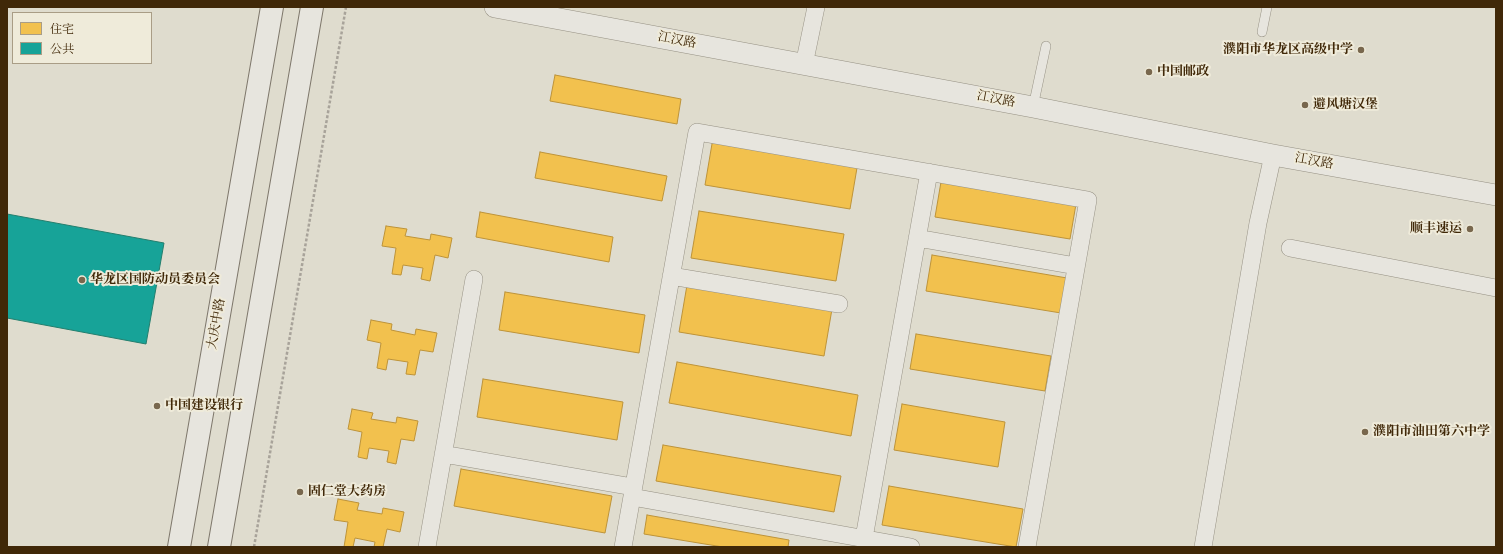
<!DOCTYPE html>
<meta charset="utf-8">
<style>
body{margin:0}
#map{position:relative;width:1503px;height:554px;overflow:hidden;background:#dfdcce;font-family:"IM FELL Double Pica","Noto Serif SC",serif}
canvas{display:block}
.frame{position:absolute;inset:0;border:8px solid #402808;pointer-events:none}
.legend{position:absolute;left:12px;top:12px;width:140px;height:52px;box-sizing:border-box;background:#efebda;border:1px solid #a99d86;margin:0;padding:5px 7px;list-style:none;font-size:12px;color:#402808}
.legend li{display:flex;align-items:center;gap:8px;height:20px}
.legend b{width:20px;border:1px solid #a99d86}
</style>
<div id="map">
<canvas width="1503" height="554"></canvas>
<div class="frame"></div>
<ul class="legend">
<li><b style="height:11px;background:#f2c14e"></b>住宅</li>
<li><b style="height:11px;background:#17a398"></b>公共</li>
</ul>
</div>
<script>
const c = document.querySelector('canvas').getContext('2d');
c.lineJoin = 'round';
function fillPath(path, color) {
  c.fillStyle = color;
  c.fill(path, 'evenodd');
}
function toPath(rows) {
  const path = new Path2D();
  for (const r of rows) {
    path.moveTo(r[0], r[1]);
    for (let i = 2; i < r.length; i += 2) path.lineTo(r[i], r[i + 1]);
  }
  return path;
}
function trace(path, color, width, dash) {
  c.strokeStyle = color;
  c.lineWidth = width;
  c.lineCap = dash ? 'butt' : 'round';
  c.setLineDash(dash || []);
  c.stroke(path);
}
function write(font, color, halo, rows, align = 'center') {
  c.font = font + ' "IM FELL Double Pica","Noto Serif SC",serif';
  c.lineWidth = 4;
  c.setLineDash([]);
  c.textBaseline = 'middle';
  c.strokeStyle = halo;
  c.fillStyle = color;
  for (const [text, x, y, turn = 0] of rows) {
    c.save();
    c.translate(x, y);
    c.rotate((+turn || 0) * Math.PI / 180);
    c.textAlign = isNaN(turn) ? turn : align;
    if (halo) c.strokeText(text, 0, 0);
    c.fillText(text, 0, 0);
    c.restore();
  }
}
const homes = toPath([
 [555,75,681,99,677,124,550,101,555,75],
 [713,138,858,162,850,209,705,185,713,138],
 [540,152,667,176,662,201,535,178,540,152],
 [941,182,1076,204,1070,239,935,217,941,182],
 [699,211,844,234,836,281,691,258,699,211],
 [480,212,613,237,609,262,476,237,480,212],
 [386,226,407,229,405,236,430,240,431,234,452,238,448,258,435,255,430,281,421,279,423,268,403,265,401,275,392,274,396,248,382,246,386,226],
 [932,255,1067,278,1061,313,926,291,932,255],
 [687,285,832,309,824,356,679,332,687,285],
 [505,292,645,315,639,353,499,330,505,292],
 [371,320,392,324,391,330,415,335,416,329,437,333,433,352,420,350,415,375,406,374,408,362,388,359,386,370,377,368,381,343,367,340,371,320],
 [916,334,1051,356,1045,391,910,369,916,334],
 [677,362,858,395,851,436,669,403,677,362],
 [483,379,623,402,617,440,477,417,483,379],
 [902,404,1005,422,998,467,894,450,902,404],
 [352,409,373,413,371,419,396,423,397,417,418,421,414,441,401,439,396,464,387,462,389,451,369,448,367,459,358,457,362,432,348,429,352,409],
 [663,445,841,476,834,512,656,481,663,445],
 [461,469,612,496,605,533,454,506,461,469],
 [889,486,1023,509,1016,547,882,525,889,486],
 [338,499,359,503,357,510,382,514,383,508,404,512,400,532,387,529,383,547,374,547,375,542,355,538,353,547,344,547,348,522,334,520,338,499],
 [647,515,789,540,788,547,723,547,644,534,647,515]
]);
fillPath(homes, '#f2c14e');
trace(homes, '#bd9339', 1);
const public = toPath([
 [7,214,164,243,146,344,7,318,7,214]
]);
fillPath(public, '#17a398');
trace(public, '#237e6d', 1);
const service = toPath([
 [1262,32,1267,7],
 [1033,107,1046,46]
]);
const minor = toPath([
 [804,65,816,7],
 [917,238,1076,266],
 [1290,248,1496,288],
 [671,276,839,304],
 [443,454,633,487],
 [632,497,911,547],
 [864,538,929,172],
 [427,547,474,279],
 [623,547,697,132,1088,200,1027,547],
 [1203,547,1258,223,1273,155]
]);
const tertiary = toPath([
 [495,7,1033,107,1273,155,1496,195]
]);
const secondary = toPath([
 [179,547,272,7],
 [219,547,312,7]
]);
trace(service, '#969184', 10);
trace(minor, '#969184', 18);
trace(tertiary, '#969184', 22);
trace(secondary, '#7e776b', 24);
trace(toPath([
 [254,547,346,7]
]), '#a8a39a', 2.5, [3, 2]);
trace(service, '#e7e5de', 9);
trace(minor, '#e7e5de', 17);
trace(tertiary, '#e7e5de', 21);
trace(secondary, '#e7e5de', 22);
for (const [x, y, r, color] of [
 [1361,50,4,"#78674d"],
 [1149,72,4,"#78674d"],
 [1305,105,4,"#78674d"],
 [1470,229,4,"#78674d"],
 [82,280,4,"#78674d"],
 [157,406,4,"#78674d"],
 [1365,432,4,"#78674d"],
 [300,492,4,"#78674d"]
]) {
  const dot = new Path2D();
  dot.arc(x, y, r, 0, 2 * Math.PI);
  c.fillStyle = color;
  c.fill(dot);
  trace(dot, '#efebda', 1.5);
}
write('13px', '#402808', '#efebda', [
 ["江汉路",677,41,11],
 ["江汉路",996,100,11],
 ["江汉路",1314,162,10],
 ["大庆中路",217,324,-80]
]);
write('bold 13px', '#402808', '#efebda', [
 ["濮阳市华龙区高级中学",1353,50,"right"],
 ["中国邮政",1157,72],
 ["避风塘汉堡",1313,105],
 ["顺丰速运",1462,229,"right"],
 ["华龙区国防动员委员会",90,280],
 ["中国建设银行",165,406],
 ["濮阳市油田第六中学",1373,432],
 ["固仁堂大药房",308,492]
], 'left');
</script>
